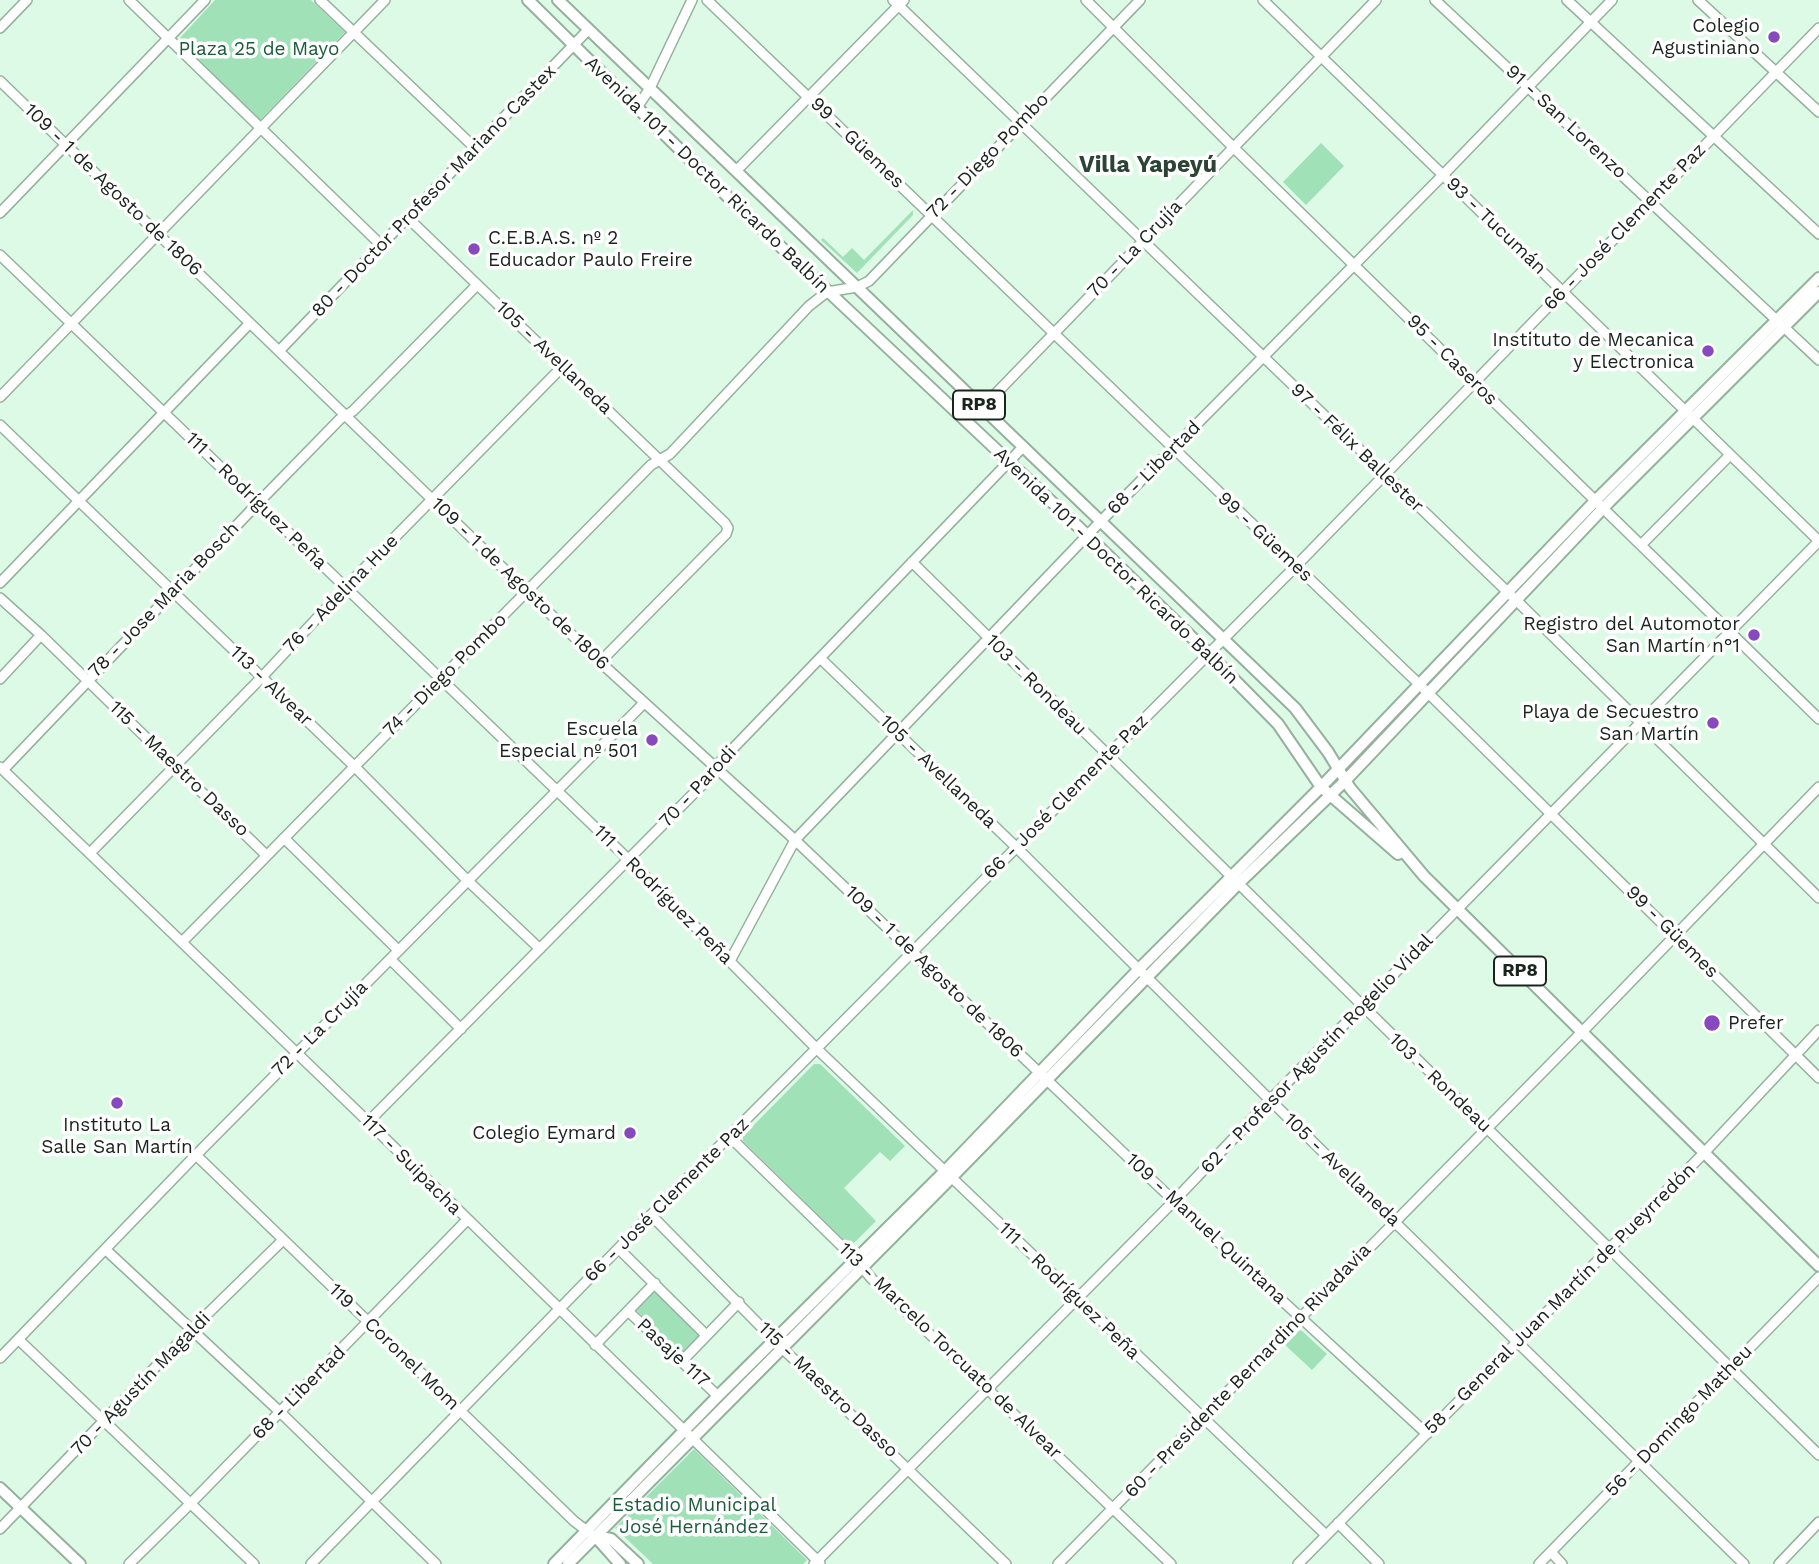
<!DOCTYPE html>
<meta charset="utf-8">
<style>
body{margin:0}
canvas{display:block;background:#ddfae6}
</style>
<canvas width="1819" height="1564"></canvas>
<script>
const c = document.querySelector('canvas').getContext('2d');
c.lineJoin = 'round';
function fillPath(path, color) {
  c.fillStyle = color;
  c.fill(path, 'evenodd');
}
function toPath(rows) {
  const path = new Path2D();
  for (const r of rows) {
    path.moveTo(r[0], r[1]);
    for (let i = 2; i < r.length; i += 2) path.lineTo(r[i], r[i + 1]);
  }
  return path;
}
function trace(path, color, width, dash) {
  c.strokeStyle = color;
  c.lineWidth = width;
  c.lineCap = dash ? 'butt' : 'round';
  c.setLineDash(dash || []);
  c.stroke(path);
}
function write(font, color, halo, rows, align = 'center') {
  c.font = font + ' "Work Sans",sans-serif';
  c.lineWidth = 7;
  c.setLineDash([]);
  c.textBaseline = 'middle';
  c.strokeStyle = halo;
  c.fillStyle = color;
  for (const [text, x, y, turn = 0] of rows) {
    c.save();
    c.translate(x, y);
    c.rotate((+turn || 0) * Math.PI / 180);
    c.textAlign = isNaN(turn) ? turn : align;
    if (halo) c.strokeText(text, 0, 0);
    c.fillText(text, 0, 0);
    c.restore();
  }
}
fillPath(toPath([
 [215,0,311,0,345,32,259,121,179,39],
 [1321,143,1344,166,1306,205,1283,182],
 [913,210,913,215,857,273,821,240,823,238,843,257,852,248,864,260],
 [814,1064,820,1064,905,1146,890,1161,880,1152,844,1188,876,1221,853,1244,848,1244,743,1141,743,1136],
 [654,1290,701,1336,682,1355,635,1309],
 [1295,1330,1301,1330,1327,1354,1312,1370,1283,1343],
 [694,1449,807,1560,803,1564,653,1564,615,1528]
]), '#a0e1b7');
const minor = toPath([
 [129,0,380,244],
 [320,0,475,148],
 [707,0,1420,685,1819,1078],
 [893,0,1517,601,1819,898],
 [1086,0,1233,147,1819,719],
 [1435,0,1819,360],
 [1567,0,1819,234],
 [1698,0,1819,112],
 [0,28,27,0],
 [0,81,600,662,795,840,1174,1201,1427,1434],
 [636,109,650,88,692,0],
 [736,171,904,0],
 [0,213,205,0],
 [408,218,725,523,728,528,726,534,600,662],
 [0,255,628,859,816,1048,1326,1535],
 [279,351,588,30],
 [0,397,385,0],
 [982,408,1376,0],
 [0,425,354,766,467,880,540,949],
 [1641,545,1730,455],
 [912,562,1819,1455],
 [0,583,250,323],
 [0,598,41,635,266,855],
 [820,658,1016,847,1270,1100,1744,1564],
 [0,679,41,635],
 [0,767,359,1113,820,1563],
 [3,770,258,503,340,419,353,411,477,285],
 [284,838,398,950],
 [90,853,262,677,346,587,563,366],
 [182,942,651,465,670,454,809,306,827,292,857,287,869,281,1140,0],
 [390,959,461,1029],
 [730,961,795,840,1101,521,1443,175,1612,0],
 [368,1122,709,778,720,762,1023,447],
 [730,1137,855,1259,872,1279,1171,1564],
 [196,1155,574,1521,591,1534],
 [651,1215,781,1347,1006,1564],
 [105,1249,279,1411,436,1564],
 [619,1249,706,1335],
 [628,1311,718,1396],
 [19,1340,254,1564],
 [595,1345,655,1283],
 [0,1358,196,1155,644,703],
 [682,1361,739,1302],
 [1338,1523,1379,1564],
 [0,1529,192,1329,283,1240],
 [1551,1552,1562,1564],
 [129,1564,191,1503,467,1220],
 [311,1564,651,1215,1296,566,1819,28],
 [814,1564,1174,1201,1270,1100,1819,541,1263,0],
 [1058,1564,1582,1032,1819,787],
 [1298,1564,1704,1153,1819,1030],
 [1539,1564,1819,1277],
 [1779,1564,1819,1522]
]);
const major = toPath([
 [528,0,729,198,1088,536,1208,653,1278,724,1321,787,1398,854],
 [558,0,1295,708,1328,752,1350,788,1424,876,1819,1266],
 [0,1488,80,1564],
 [595,1536,611,1539,638,1564],
 [595,1536,620,1564],
 [554,1564,718,1396,945,1171,1138,970,1321,787,1596,500,1819,278],
 [568,1564,952,1177,1238,884,1345,781,1610,501,1819,292]
]);
trace(minor, '#95b19e', 12);
trace(major, '#95b19e', 14);
trace(minor, '#fff', 9);
trace(major, '#fff', 10);
for (const [x, y, r, color] of [
 [1774,37,7,"#8749be"],
 [474,249,7,"#8749be"],
 [1708,351,7,"#8749be"],
 [1754,635,7,"#8749be"],
 [1713,723,7,"#8749be"],
 [652,740,7,"#8749be"],
 [1712,1023,9,"#8749be"],
 [117,1103,7,"#8749be"],
 [630,1133,7,"#8749be"]
]) {
  const dot = new Path2D();
  dot.arc(x, y, r, 0, 2 * Math.PI);
  c.fillStyle = color;
  c.fill(dot);
  trace(dot, '#fff', 2.5);
}
for (const [x, y, w] of [
 [979,405,52],
 [1520,971,52]
]) {
  const box = new Path2D();
  box.roundRect(x - w / 2, y - 14.5, w, 29, 5);
  c.fillStyle = '#fff';
  c.fill(box);
  trace(box, '#19241d', 2);
}
write('bold 18px', '#19241d', null, [
 ["RP8",979,405],
 ["RP8",1520,971]
]);
write('19px', '#19241d', '#fff', [
 ["Colegio",1760,26],
 ["Agustiniano",1760,48],
 ["C.E.B.A.S. nº 2",488,238,"left"],
 ["Educador Paulo Freire",488,260,"left"],
 ["Instituto de Mecanica",1694,340],
 ["y Electronica",1694,362],
 ["Registro del Automotor",1740,624],
 ["San Martín n°1",1740,646],
 ["Playa de Secuestro",1699,712],
 ["San Martín",1699,734],
 ["Escuela",638,729],
 ["Especial nº 501",638,751],
 ["Prefer",1728,1023,"left"],
 ["Instituto La",117,1125,"center"],
 ["Salle San Martín",117,1147,"center"],
 ["Colegio Eymard",616,1133]
], 'right');
write('19px', '#1a5c39', '#fff', [
 ["Plaza 25 de Mayo",259,49],
 ["Estadio Municipal",694,1505],
 ["José Hernández",694,1527]
]);
write('19px', '#19241d', '#fff', [
 ["91 - San Lorenzo",1566,122,43],
 ["99 - Güemes",857,143,44],
 ["72 - Diego Pombo",988,156,-46],
 ["Avenida 101 - Doctor Ricardo Balbín",707,175,44],
 ["109 - 1 de Agosto de 1806",113,190,44],
 ["80 - Doctor Profesor Mariano Castex",434,191,-46],
 ["93 - Tucumán",1496,226,44],
 ["66 - José Clemente Paz",1625,227,-46],
 ["70 - La Crujía",1135,249,-46],
 ["105 - Avellaneda",554,358,44],
 ["95 - Caseros",1452,360,45],
 ["97 - Félix Ballester",1357,448,44],
 ["68 - Libertad",1154,468,-45],
 ["111 - Rodríguez Peña",256,501,44],
 ["99 - Güemes",1265,537,43],
 ["Avenida 101 - Doctor Ricardo Balbín",1116,566,44],
 ["109 - 1 de Agosto de 1806",520,584,44],
 ["76 - Adelina Hue",341,594,-46],
 ["78 - Jose Maria Bosch",164,600,-46],
 ["74 - Diego Pombo",445,675,-45],
 ["103 - Rondeau",1036,685,45],
 ["113 - Alvear",271,686,44],
 ["115 - Maestro Dasso",179,769,44],
 ["105 - Avellaneda",938,772,44],
 ["70 - Parodi",698,787,-47],
 ["66 - José Clemente Paz",1066,797,-45],
 ["111 - Rodríguez Peña",663,895,45],
 ["99 - Güemes",1672,932,45],
 ["109 - 1 de Agosto de 1806",934,972,44],
 ["72 - La Crujía",320,1029,-45],
 ["62 - Profesor Agustín Rogelio Vidal",1317,1054,-46],
 ["103 - Rondeau",1440,1083,44],
 ["117 - Suipacha",411,1165,45],
 ["105 - Avellaneda",1342,1170,44],
 ["66 - José Clemente Paz",667,1200,-45],
 ["109 - Manuel Quintana",1206,1229,43],
 ["111 - Rodríguez Peña",1069,1291,44],
 ["58 - General Juan Martín de Pueyrredón",1560,1299,-45],
 ["119 - Coronel Mom",394,1347,44],
 ["113 - Marcelo Torcuato de Alvear",950,1351,44],
 ["Pasaje 117",673,1353,43],
 ["60 - Presidente Bernardino Rivadavia",1248,1371,-46],
 ["70 - Agustín Magaldi",141,1384,-46],
 ["115 - Maestro Dasso",828,1390,44],
 ["68 - Libertad",299,1393,-45],
 ["56 - Domingo Matheu",1679,1421,-46]
]);
write('bold 23px', '#2c4435', '#fff', [
 ["Villa Yapeyú",1148,165]
]);
</script>
